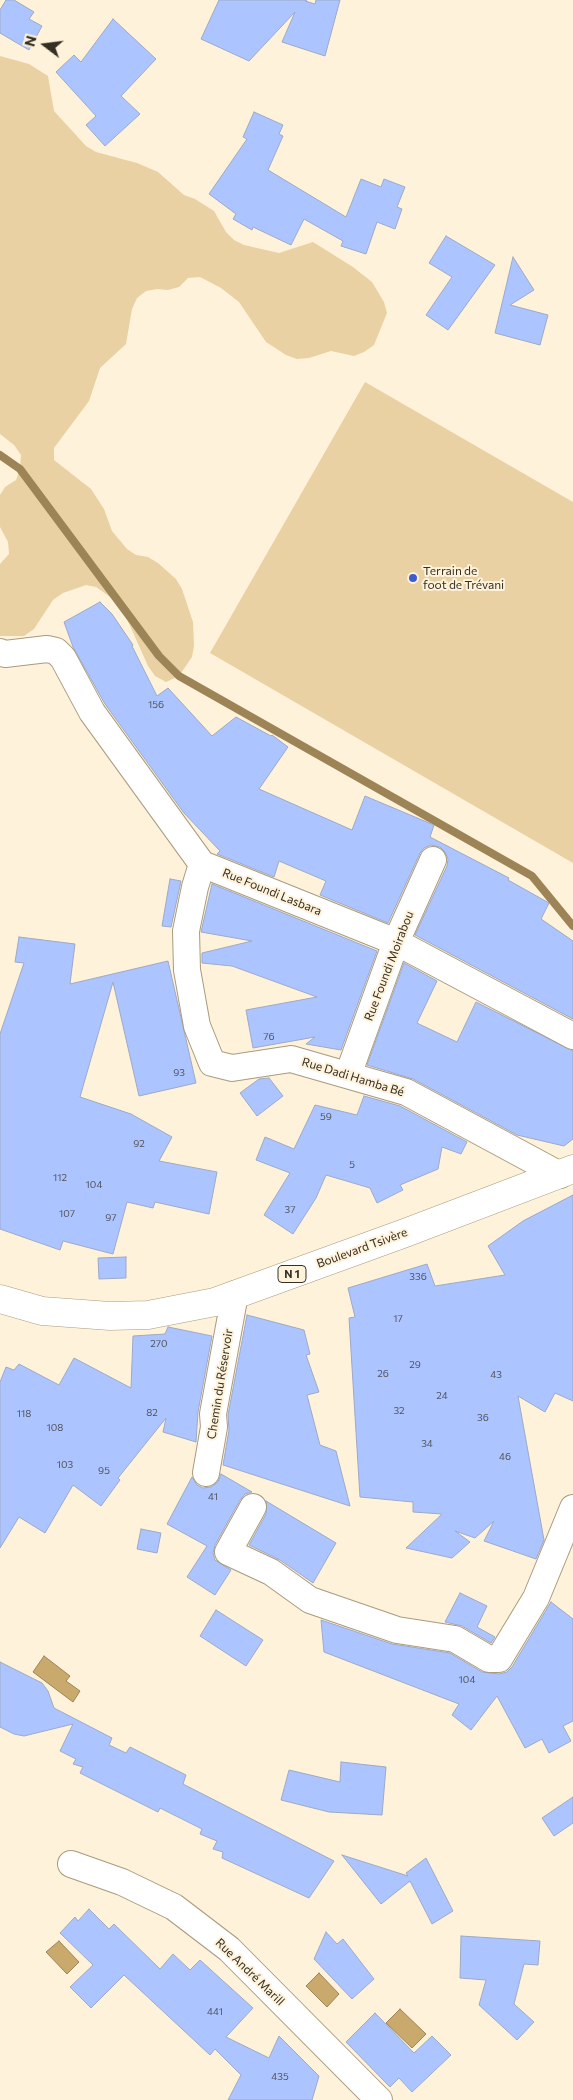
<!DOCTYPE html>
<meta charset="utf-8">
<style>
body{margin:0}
#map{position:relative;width:573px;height:2100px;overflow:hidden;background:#fff2db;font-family:Commissioner,sans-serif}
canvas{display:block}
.north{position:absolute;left:20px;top:20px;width:50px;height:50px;-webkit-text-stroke:4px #fff2db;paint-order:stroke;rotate:285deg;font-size:14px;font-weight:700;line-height:20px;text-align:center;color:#352f23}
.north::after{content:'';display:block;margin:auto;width:18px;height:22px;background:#352f23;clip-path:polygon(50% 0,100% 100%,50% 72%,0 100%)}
</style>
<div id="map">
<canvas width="573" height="2100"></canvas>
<div class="north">N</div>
</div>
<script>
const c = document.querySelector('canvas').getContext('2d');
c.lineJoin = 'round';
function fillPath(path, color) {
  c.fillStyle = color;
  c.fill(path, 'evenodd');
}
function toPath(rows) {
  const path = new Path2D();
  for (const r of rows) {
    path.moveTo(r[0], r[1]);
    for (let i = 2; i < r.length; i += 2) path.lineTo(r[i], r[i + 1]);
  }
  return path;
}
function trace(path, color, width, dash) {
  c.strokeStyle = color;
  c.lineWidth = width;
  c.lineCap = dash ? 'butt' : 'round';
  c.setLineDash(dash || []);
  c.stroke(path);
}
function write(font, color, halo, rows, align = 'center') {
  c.font = font + ' Commissioner,sans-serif';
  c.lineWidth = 4;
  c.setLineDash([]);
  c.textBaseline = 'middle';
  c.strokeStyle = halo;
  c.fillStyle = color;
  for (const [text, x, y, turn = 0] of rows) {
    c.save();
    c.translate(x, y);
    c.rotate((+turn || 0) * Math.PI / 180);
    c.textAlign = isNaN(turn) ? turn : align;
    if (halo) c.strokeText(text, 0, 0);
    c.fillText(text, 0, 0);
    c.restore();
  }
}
fillPath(toPath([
 [0,56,29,64,48,76,54,111,86,146,96,152,137,163,158,172,184,195,195,199,214,211,226,232,234,240,244,245,279,253,313,242,353,267,372,282,384,302,387,313,374,345,364,352,354,356,331,351,309,358,297,359,286,355,266,342,239,302,221,288,200,277,188,278,179,287,168,290,157,289,146,291,137,298,132,309,126,344,100,368,89,401,54,448,54,460,91,489,104,509,112,531,127,549,136,555,148,557,158,563,176,579,182,589,193,622,194,646,192,657,179,676,166,682,155,676,148,666,123,610,116,601,96,587,86,585,63,593,53,600,34,629,24,636,0,636,0,564,9,554,8,542,0,527,0,495,5,487,16,480,20,469,21,455,14,445,0,434],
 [365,382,573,502,573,863,210,653]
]), '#e9d1a3');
const water = toPath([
 [44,1656,70,1676,66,1681,80,1691,73,1702,33,1672,44,1656],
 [59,1941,79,1962,67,1974,46,1952,59,1941],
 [319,1973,339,1994,327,2007,306,1986,319,1973],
 [400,2009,426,2034,412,2048,386,2023,400,2009]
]);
fillPath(water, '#c9a96c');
trace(water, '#9d8456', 1);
trace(toPath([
 [0,455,20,469,159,656,179,676,532,876,573,926]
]), '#9d8456', 8);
const building = toPath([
 [6,0,14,0,34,12,29,19,42,26,29,50,0,33,0,10,6,0],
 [219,0,307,0,305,1,315,4,316,0,340,0,325,56,282,42,295,12,249,61,201,39,219,0],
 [113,19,156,59,121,96,140,114,105,146,86,125,96,116,56,72,74,55,81,62,113,19],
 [254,112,283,125,279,134,283,136,268,170,346,217,361,179,381,187,384,179,405,187,397,207,402,209,395,229,377,222,366,254,341,246,343,241,304,219,291,245,253,227,252,230,233,219,236,214,209,194,247,139,243,137,254,112],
 [446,236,495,265,448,330,426,315,452,277,429,263,446,236],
 [513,257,534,290,510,305,548,315,540,345,495,333,513,257],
 [100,602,112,614,133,645,132,646,157,696,168,688,212,736,236,717,271,736,272,735,288,747,259,789,352,830,365,796,434,825,430,837,509,878,508,880,549,903,541,919,573,941,573,1019,415,935,447,866,448,859,445,852,440,847,431,845,424,848,420,853,388,923,320,895,326,881,279,861,274,877,217,854,220,851,184,813,105,704,73,647,64,622,100,602],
 [170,879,181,881,171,927,162,926,170,879],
 [212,884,377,951,341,1050,306,1044,315,1037,253,1048,246,1010,317,997,232,966,202,963,202,953,252,941,201,932,212,884],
 [19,937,75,944,70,984,168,961,196,1083,139,1096,113,982,80,1097,131,1114,172,1137,159,1161,217,1172,209,1214,155,1202,153,1208,127,1202,113,1254,63,1241,60,1250,0,1229,0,1034,24,963,15,962,19,937],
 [404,963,437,981,417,1023,421,1025,457,1042,476,1002,573,1051,573,1139,564,1146,517,1135,413,1079,367,1065,404,963],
 [269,1078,283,1096,257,1116,240,1093,259,1079,269,1078],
 [364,1096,400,1106,467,1142,461,1154,442,1147,438,1169,400,1185,403,1190,377,1203,370,1188,326,1175,316,1198,293,1234,264,1215,290,1173,256,1160,265,1137,294,1149,315,1105,357,1115,364,1096],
 [573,1195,573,1401,555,1393,545,1412,518,1396,544,1540,536,1559,484,1541,494,1521,475,1538,455,1531,470,1542,452,1558,406,1548,442,1514,413,1512,413,1502,360,1497,349,1318,355,1317,348,1288,427,1264,435,1286,505,1275,488,1246,523,1221,573,1195],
 [126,1257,126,1278,99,1279,98,1258,126,1257],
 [247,1315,304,1330,310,1354,306,1355,319,1392,307,1395,320,1445,336,1451,350,1506,223,1465,229,1430,228,1415,247,1315],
 [168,1327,212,1336,198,1412,196,1442,163,1432,166,1418,118,1478,120,1480,101,1506,73,1485,45,1533,19,1517,0,1548,0,1382,6,1367,14,1370,19,1364,59,1385,74,1358,131,1388,133,1336,165,1334,168,1327],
 [221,1474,252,1492,245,1494,240,1500,215,1545,213,1553,215,1560,231,1570,215,1595,187,1577,207,1546,167,1524,192,1477,197,1485,203,1488,211,1487,218,1482,221,1474],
 [266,1501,336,1543,313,1583,280,1560,249,1545,266,1514,266,1501],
 [141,1529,161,1533,157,1553,137,1549,141,1529],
 [460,1593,487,1606,477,1627,495,1637,491,1643,462,1626,445,1622,460,1593],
 [551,1602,573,1619,573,1721,563,1726,571,1741,549,1753,542,1739,525,1748,497,1696,471,1730,452,1715,459,1704,324,1652,321,1620,392,1644,450,1653,482,1672,499,1674,507,1672,512,1667,551,1602],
 [216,1610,263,1640,246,1666,200,1636,216,1610],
 [0,1662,42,1683,48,1691,54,1708,112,1738,109,1745,126,1753,130,1747,186,1775,183,1784,334,1861,309,1898,222,1858,223,1852,213,1849,217,1841,200,1834,202,1829,160,1808,158,1812,80,1773,83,1767,73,1764,76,1759,60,1751,73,1724,24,1736,14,1734,0,1727,0,1662],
 [341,1762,386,1767,382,1815,329,1812,281,1800,289,1770,340,1782,341,1762],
 [573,1797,573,1823,554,1836,542,1818,573,1797],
 [342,1855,408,1876,406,1873,426,1858,453,1911,432,1924,410,1881,381,1904,342,1855],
 [89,1909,109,1929,114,1924,160,1969,173,1954,190,1970,200,1960,253,2008,226,2037,269,2058,279,2036,319,2076,312,2100,228,2100,241,2075,215,2049,210,2055,124,1975,91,2008,70,1987,93,1965,60,1933,75,1917,78,1921,89,1909],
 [326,1932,337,1944,343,1939,374,1979,352,1999,314,1959,326,1932],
 [461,1936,540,1941,538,1965,524,1964,514,2004,534,2022,517,2040,479,2005,486,1980,460,1978,461,1936],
 [375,2013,414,2053,432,2036,451,2055,412,2092,399,2078,390,2087,346,2042,375,2013]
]);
fillPath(building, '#acc4ff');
trace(building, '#9da9c5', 1);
const minor = toPath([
 [0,652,5,654,47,649,56,651,63,658,92,712,202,864,396,942,573,1036],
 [202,864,195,887,186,931,187,970,197,1026,212,1063,232,1068,291,1059,406,1092,560,1175],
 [348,1075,396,942,433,860],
 [206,1473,214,1427,213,1414,235,1294],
 [253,1507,228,1552,271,1572,310,1600,397,1630,455,1639,489,1659,499,1659,536,1598,573,1508],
 [71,1864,122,1882,174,1907,229,1949,379,2100]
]);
const major = toPath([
 [0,1299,42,1311,110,1316,148,1315,215,1302,405,1233,573,1169]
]);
trace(minor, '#a99b7f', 28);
trace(major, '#a99b7f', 29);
trace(minor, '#fff', 26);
trace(major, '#fff', 28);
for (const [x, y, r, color] of [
 [413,578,5,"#3b5dce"]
]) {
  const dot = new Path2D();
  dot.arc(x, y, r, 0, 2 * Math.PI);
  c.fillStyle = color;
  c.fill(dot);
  trace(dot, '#fff2db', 2);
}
write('10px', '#53545a', null, [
 ["156",156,705],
 ["76",269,1037],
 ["93",179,1073],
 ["59",326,1117],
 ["92",139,1144],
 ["5",352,1165],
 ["112",60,1178],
 ["104",94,1185],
 ["37",290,1210],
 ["107",67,1214],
 ["97",111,1218],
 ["336",418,1277],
 ["17",398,1319],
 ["270",159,1344],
 ["29",415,1365],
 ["26",383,1374],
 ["43",496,1375],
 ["24",442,1396],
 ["32",399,1411],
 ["82",152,1413],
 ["118",24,1414],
 ["36",483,1418],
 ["108",55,1428],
 ["34",427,1444],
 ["46",505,1457],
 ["103",65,1465],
 ["95",104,1471],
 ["41",213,1497],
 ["104",467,1680],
 ["441",215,2012],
 ["435",280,2077]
]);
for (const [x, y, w] of [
 [292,1274,28]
]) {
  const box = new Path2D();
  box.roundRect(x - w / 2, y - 8.5, w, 17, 4);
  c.fillStyle = '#fff2db';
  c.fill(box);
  trace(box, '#352f23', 1);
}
write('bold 11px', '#352f23', null, [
 ["N 1",292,1274]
]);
write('12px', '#352f23', '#fff2db', [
 ["Terrain de",423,571],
 ["foot de Trévani",423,585]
], 'left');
write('12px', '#352f23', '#fff2db', [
 ["Rue Foundi Lasbara",272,892,22],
 ["Rue Foundi Moirabou",389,966,-69],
 ["Rue Dadi Hamba Bé",353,1077,17],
 ["Boulevard Tsivère",362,1248,-20],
 ["Chemin du Réservoir",220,1384,-81],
 ["Rue André Marill",250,1972,44]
]);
</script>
